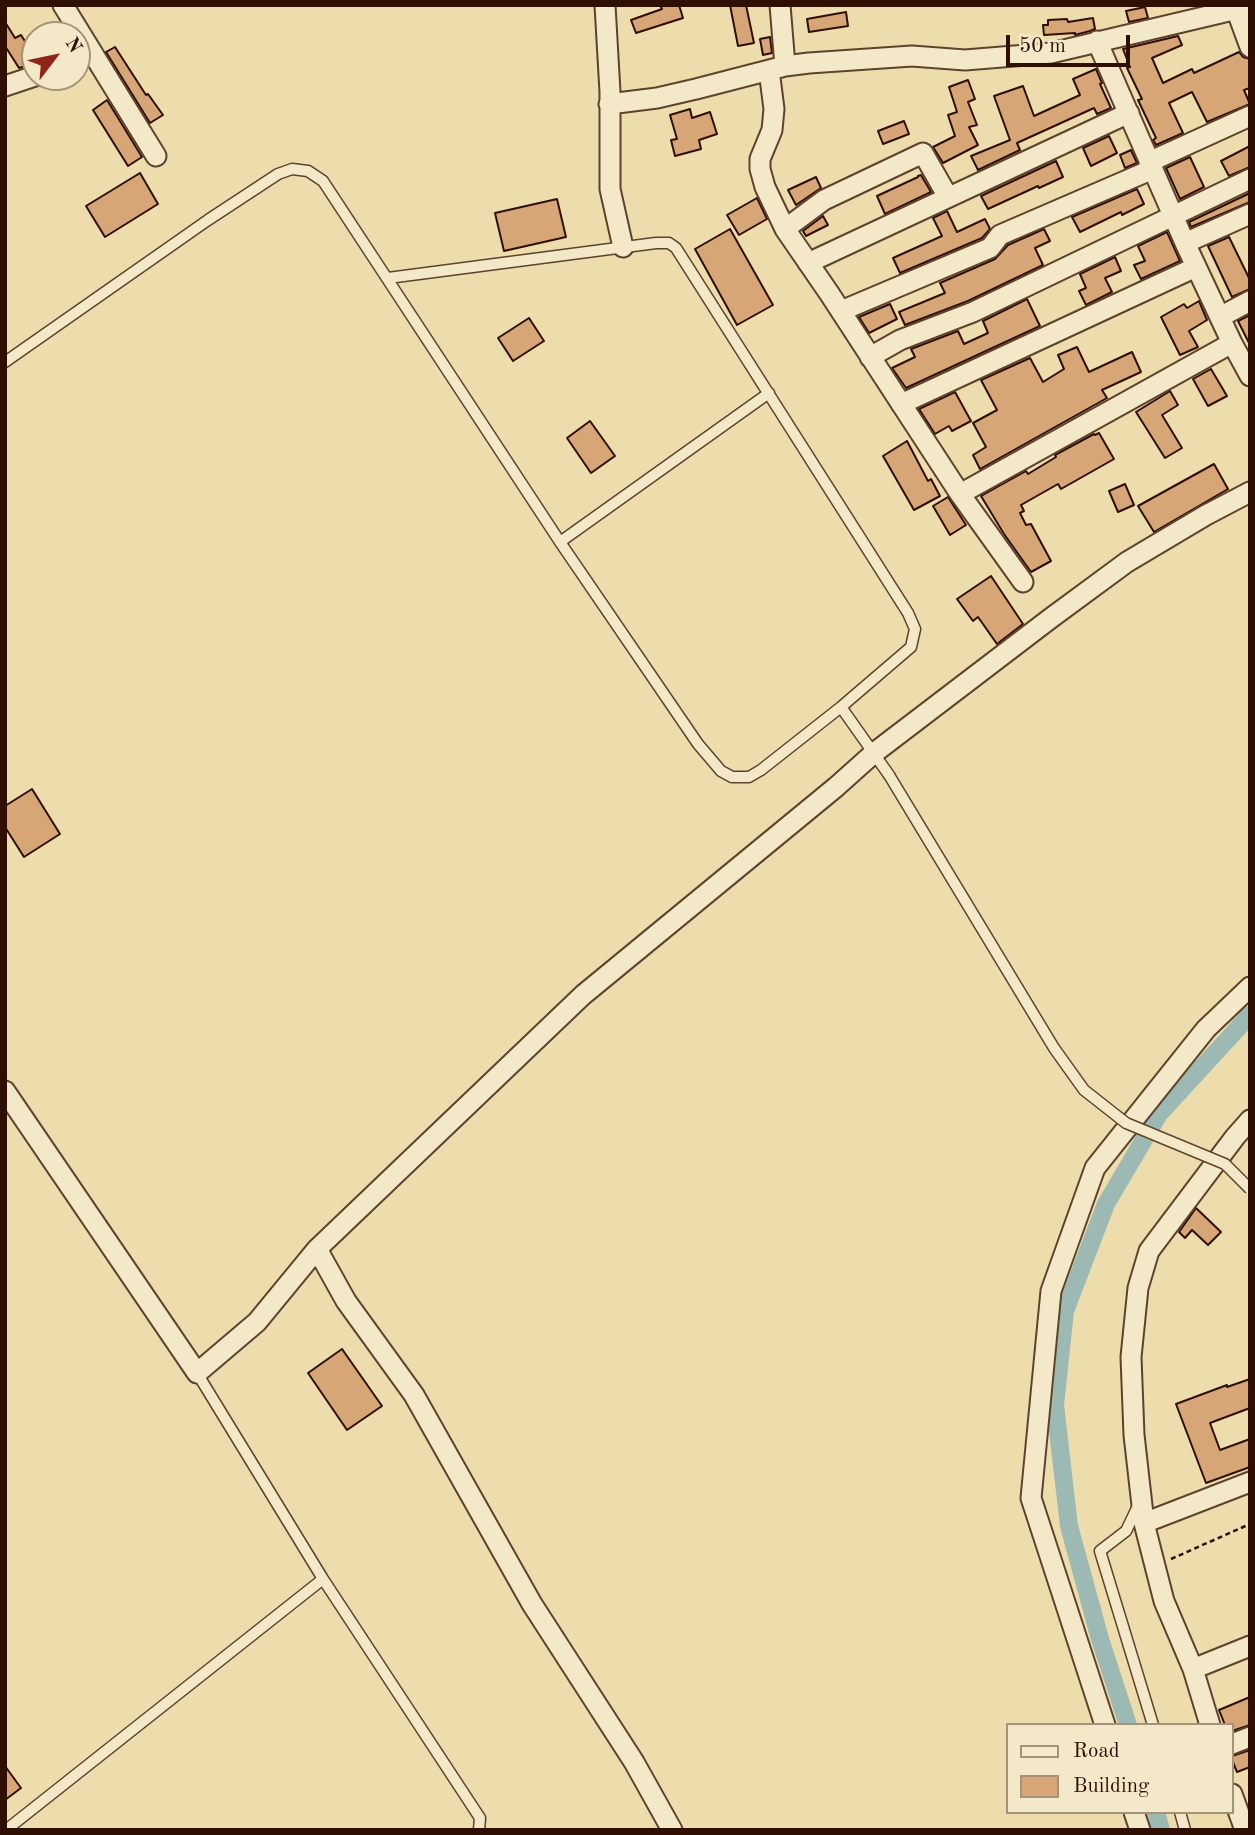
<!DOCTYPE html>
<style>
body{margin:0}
#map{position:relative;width:1255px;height:1835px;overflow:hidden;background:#edddac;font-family:"Old Standard TT",serif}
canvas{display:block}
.frame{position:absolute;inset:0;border:7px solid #2f0f03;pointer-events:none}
.legend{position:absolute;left:1006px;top:1723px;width:228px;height:91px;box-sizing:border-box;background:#f3e9c9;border:2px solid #a5927a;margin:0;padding:9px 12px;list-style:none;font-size:21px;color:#2f0f03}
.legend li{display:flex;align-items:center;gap:14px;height:35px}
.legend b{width:35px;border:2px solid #a5927a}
.north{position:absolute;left:21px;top:21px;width:70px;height:70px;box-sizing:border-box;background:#f3e9c9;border:2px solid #a5927a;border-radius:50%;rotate:58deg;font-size:19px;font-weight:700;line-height:28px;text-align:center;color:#2f0f03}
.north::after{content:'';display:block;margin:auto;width:24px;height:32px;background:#8f2418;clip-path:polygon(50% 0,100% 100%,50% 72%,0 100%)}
.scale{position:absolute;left:1006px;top:35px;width:124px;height:32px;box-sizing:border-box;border:4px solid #2f0f03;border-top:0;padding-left:9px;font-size:21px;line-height:24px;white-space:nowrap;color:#2f0f03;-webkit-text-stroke:5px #f3e9c9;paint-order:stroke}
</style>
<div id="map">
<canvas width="1255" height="1835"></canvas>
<div class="frame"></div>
<ul class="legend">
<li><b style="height:9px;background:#f3e9c9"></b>Road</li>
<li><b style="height:19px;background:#d6a676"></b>Building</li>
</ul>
<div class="north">N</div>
<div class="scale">50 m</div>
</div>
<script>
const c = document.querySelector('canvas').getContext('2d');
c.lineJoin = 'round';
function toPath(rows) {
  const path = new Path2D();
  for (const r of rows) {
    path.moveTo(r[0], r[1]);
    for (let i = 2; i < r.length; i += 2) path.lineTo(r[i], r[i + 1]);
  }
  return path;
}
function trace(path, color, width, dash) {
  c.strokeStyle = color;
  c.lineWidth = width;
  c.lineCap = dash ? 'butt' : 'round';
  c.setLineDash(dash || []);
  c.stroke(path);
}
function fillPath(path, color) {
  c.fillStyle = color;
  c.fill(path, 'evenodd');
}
trace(toPath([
 [1128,1725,1100,1639,1069,1526,1055,1405,1065,1311,1106,1204,1159,1114,1250,1015],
 [1156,1812,1161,1830]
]), '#9cbab3', 18);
const building = toPath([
 [660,5,679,5,683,18,636,33,631,20,662,9,660,5],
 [730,5,746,5,754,43,738,46,730,5],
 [1145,7,1148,18,1129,22,1126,11,1145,7],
 [846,12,848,26,809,32,807,19,846,12],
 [1093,18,1095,29,1090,31,1075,35,1075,33,1044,35,1043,25,1048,25,1048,20,1067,19,1068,22,1093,18],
 [5,22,15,38,21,35,35,57,35,60,26,66,19,68,5,46,5,22],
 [1178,36,1182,45,1152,58,1163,83,1192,69,1194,73,1239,52,1243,57,1250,59,1250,88,1244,90,1250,104,1207,122,1192,92,1169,103,1183,133,1156,145,1153,140,1156,138,1138,100,1142,99,1127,68,1130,67,1123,49,1178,36],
 [770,37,772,53,763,55,760,39,770,37],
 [115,47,146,95,148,94,163,115,150,123,106,52,115,47],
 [1096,69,1102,83,1100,84,1111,108,1097,114,1094,108,1017,143,1020,150,978,170,971,156,1010,140,994,96,1023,86,1034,116,1080,95,1073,79,1096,69],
 [968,80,975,99,968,102,977,125,969,127,978,145,943,163,933,147,955,136,948,115,957,112,949,87,968,80],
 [107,100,142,157,128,166,93,110,107,100],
 [690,109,692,118,710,112,717,134,699,140,701,149,675,156,671,140,677,139,670,115,690,109],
 [904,121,909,134,883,144,878,131,904,121],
 [1109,136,1117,153,1091,166,1083,148,1109,136],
 [1250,146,1250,167,1229,176,1221,161,1250,146],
 [1131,150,1137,163,1125,168,1120,155,1131,150],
 [1190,157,1204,187,1180,199,1166,168,1190,157],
 [1056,161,1063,177,1039,188,1038,186,988,209,981,196,1056,161],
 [140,173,158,204,105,237,86,206,140,173],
 [921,175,931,192,885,214,877,196,918,177,918,176,921,175],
 [816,177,821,188,796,205,788,190,816,177],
 [1137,189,1144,204,1122,215,1121,212,1080,232,1072,217,1137,189],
 [1250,193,1250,202,1191,227,1189,222,1250,193],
 [757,198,767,219,739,235,727,215,757,198],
 [557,199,566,237,504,251,495,213,557,199],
 [947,211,957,232,985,219,990,229,982,238,900,273,893,258,942,236,933,218,947,211],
 [823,216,828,225,806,236,803,231,823,216],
 [730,229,773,305,737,325,695,249,730,229],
 [1044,229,1050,241,1035,248,1043,265,968,301,905,325,899,312,945,293,940,283,995,259,1008,245,1044,229],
 [1167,232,1180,261,1141,279,1134,265,1145,261,1138,246,1167,232],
 [1229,237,1250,280,1250,289,1232,297,1208,246,1229,237],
 [1115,257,1121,271,1105,278,1112,292,1086,305,1079,291,1086,288,1080,274,1115,257],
 [1027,299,1040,326,906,388,892,368,915,357,911,349,958,331,964,344,988,333,983,321,1027,299],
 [1199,301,1207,320,1189,331,1198,347,1180,355,1161,317,1184,304,1187,308,1199,301],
 [890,304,897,319,869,333,859,317,890,304],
 [1250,315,1250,345,1238,321,1250,315],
 [529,318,544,341,513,361,498,338,529,318],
 [1077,347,1089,372,1132,352,1141,372,1102,390,1107,398,980,469,973,455,986,447,973,423,997,410,981,380,1030,358,1043,382,1064,369,1058,355,1077,347],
 [1211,369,1227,396,1208,406,1193,379,1211,369],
 [1170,391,1178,405,1162,415,1182,448,1165,458,1136,412,1170,391],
 [955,392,971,421,952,431,949,426,935,434,919,409,955,392],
 [590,421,615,456,591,473,567,438,590,421],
 [1099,433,1114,459,1061,489,1058,484,1021,505,1024,511,1020,513,1026,525,1031,524,1051,561,1031,572,1004,534,981,496,1026,471,1028,474,1056,457,1055,455,1094,434,1095,435,1099,433],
 [907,441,928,481,931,479,940,496,914,510,883,456,907,441],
 [1214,464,1228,489,1154,532,1138,506,1214,464],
 [1125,484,1134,505,1118,512,1109,491,1125,484],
 [948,497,966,525,950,535,933,506,948,497],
 [991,576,1023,624,997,644,978,617,973,621,957,599,991,576],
 [32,789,60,834,24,857,5,827,5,806,32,789],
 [1196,1208,1221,1232,1208,1245,1192,1230,1185,1238,1179,1232,1196,1208],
 [342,1349,382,1406,347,1430,308,1373,342,1349],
 [1250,1379,1250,1408,1210,1423,1220,1450,1250,1439,1250,1467,1206,1483,1176,1404,1227,1385,1227,1387,1250,1379],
 [1250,1697,1250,1725,1232,1731,1232,1725,1225,1725,1219,1710,1250,1697],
 [1250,1750,1250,1767,1237,1772,1232,1760,1232,1756,1250,1750],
 [5,1766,21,1788,5,1800,5,1766]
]);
fillPath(building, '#d6a676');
trace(building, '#2f0f03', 2);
const service = toPath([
 [5,362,208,220,278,174,292,169,308,171,323,181,560,542,698,744,721,771,732,777,749,777,761,770,841,707,911,647,915,629,908,613,676,248,669,243,656,243,388,278],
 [560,542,769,393],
 [841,707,889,775],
 [197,1373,323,1579,480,1818,479,1830],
 [1139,1504,1126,1531,1100,1551,1153,1725],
 [1180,1812,1185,1830],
 [6,1830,323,1579]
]);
const minor = toPath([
 [63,5,156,156],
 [605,5,610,92,610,189,623,247],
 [780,5,785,66],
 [1236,9,1250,47],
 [1097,41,1185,243,1232,343,1250,376],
 [769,70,774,109,772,130,760,159,760,169,765,187,785,229,829,293,960,494,1023,582],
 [5,86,35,76],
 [609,104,657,98,696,89,785,66,809,63,912,56,965,60,1051,53,1250,6],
 [1149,162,1250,116],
 [785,229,824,200,923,153,948,197],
 [1185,243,1250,214],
 [808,263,1129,113],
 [841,311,990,248,1000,235,1153,169],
 [1220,317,1250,301],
 [870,357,900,340,973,312,1250,179],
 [901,404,1196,267],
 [960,494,1232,343],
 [5,1091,197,1373,257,1322,317,1249,583,995,836,787,874,753,1051,618,1127,562,1206,515,1250,492],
 [317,1249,346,1301,414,1395,532,1604,634,1762,672,1830],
 [1144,1523,1250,1482],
 [1193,1669,1250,1646],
 [1105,1725,1031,1498,1051,1291,1095,1168,1206,1029,1250,987],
 [1210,1725,1193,1669,1164,1601,1144,1523,1134,1435,1131,1357,1138,1288,1149,1251,1235,1137,1250,1120],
 [1232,1744,1250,1737],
 [1232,1794,1245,1830],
 [1134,1812,1140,1830]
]);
trace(service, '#5e422d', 13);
trace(minor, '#5e422d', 23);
trace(toPath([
 [1171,1559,1250,1524]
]), '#2f0f03', 2.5, [5, 3.5]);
trace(service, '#f3e9c9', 10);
trace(minor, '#f3e9c9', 19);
const serviceBridge = toPath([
 [889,775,1054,1048,1084,1090,1126,1123,1225,1164,1250,1189]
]);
trace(serviceBridge, '#5e422d', 13, []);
trace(serviceBridge, '#f3e9c9', 10);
</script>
